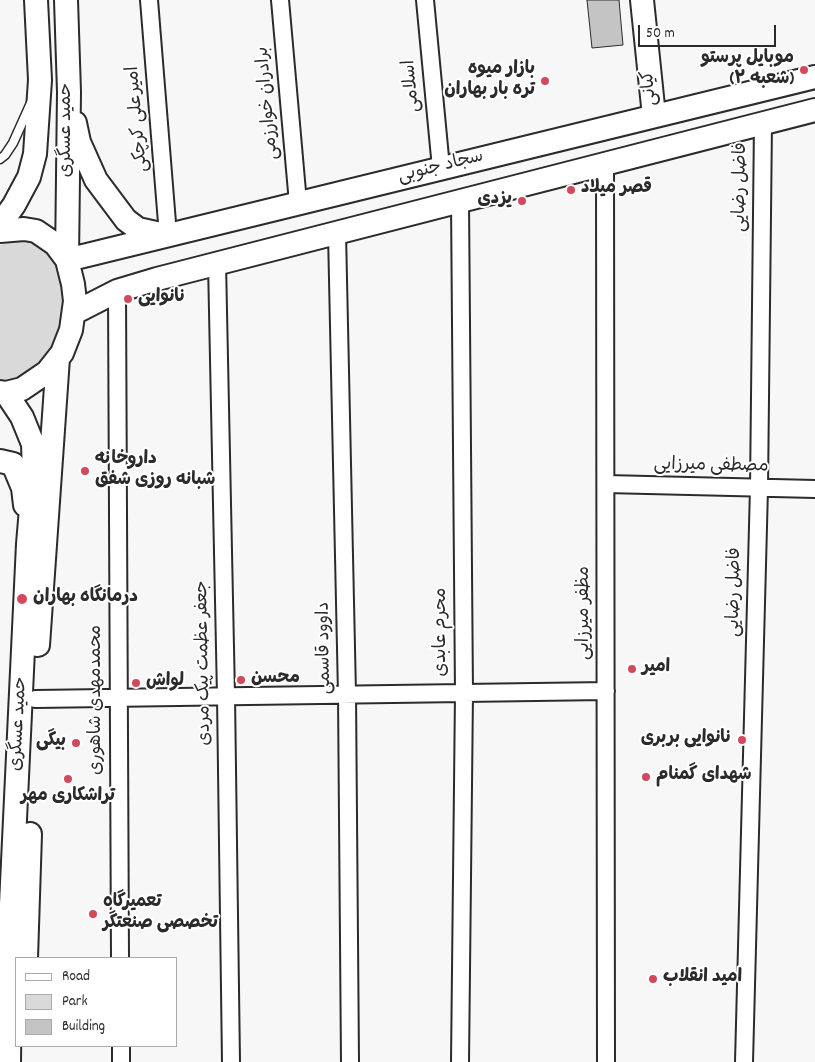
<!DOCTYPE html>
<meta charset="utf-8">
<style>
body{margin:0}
#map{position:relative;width:815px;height:1062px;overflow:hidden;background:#f7f7f7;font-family:Dekko,sans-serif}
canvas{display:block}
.legend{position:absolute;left:15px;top:957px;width:162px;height:90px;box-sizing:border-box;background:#fff;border:1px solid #aaa;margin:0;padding:6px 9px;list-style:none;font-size:15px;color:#2b2b2b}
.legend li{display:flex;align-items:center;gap:10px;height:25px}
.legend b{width:25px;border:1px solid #aaa}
.scale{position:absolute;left:638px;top:25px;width:138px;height:22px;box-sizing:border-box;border:2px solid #2b2b2b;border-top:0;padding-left:6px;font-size:15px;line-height:18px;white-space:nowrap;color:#2b2b2b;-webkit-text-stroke:4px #fff;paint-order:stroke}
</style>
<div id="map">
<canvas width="815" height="1062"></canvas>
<ul class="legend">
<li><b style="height:6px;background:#fff"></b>Road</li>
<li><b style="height:14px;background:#d9d9d9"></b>Park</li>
<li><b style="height:14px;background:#c4c4c4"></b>Building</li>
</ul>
<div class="scale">50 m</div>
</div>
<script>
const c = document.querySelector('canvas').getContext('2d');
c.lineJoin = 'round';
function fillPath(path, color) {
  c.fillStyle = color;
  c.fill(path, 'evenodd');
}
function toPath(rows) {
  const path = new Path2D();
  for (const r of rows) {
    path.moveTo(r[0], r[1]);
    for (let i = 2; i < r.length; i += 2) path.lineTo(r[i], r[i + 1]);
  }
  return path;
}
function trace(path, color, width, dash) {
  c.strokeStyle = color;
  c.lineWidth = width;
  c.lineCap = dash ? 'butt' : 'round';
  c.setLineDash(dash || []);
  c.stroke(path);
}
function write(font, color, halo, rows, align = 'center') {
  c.font = font + ' Dekko,"Playpen Sans Arabic",sans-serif';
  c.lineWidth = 4;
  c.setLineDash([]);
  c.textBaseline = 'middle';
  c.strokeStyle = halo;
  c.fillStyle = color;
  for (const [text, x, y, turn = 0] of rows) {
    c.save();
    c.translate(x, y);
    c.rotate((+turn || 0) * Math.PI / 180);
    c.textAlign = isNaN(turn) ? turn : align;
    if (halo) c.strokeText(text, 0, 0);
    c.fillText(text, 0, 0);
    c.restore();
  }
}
fillPath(toPath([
 [22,239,36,244,45,249,56,261,63,279,65,307,61,333,49,356,31,375,14,383,0,383,0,245]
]), '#d9d9d9');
const building = toPath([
 [587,0,619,0,623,45,592,48,587,0]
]);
fillPath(building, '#c4c4c4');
trace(building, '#2b2b2b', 1);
const lane = toPath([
 [0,159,5,155,13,143,31,103]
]);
const street = toPath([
 [149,0,168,235],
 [280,0,298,203],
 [425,0,441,168],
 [605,164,606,1062],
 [460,201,464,693,460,1062],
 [337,233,347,694,350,1062],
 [217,263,226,696,231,1062],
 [117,291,120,958],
 [606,484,815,489],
 [35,699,606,691],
 [121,1046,121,1062],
 [744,1062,759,488,763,123]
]);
const secondary = toPath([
 [66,0,69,92,67,260,815,77],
 [642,0,654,116],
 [75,123,79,142,96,180,126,220,138,229,165,235],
 [0,225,14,205,29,177,35,154,40,80,36,0],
 [0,231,24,229,36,231,55,244,67,260,73,284,75,301,71,330,62,353,47,372,22,389,6,393,0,392],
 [74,313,117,291,157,279,815,110],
 [6,393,22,417,33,444,34,473,28,544,11,904,9,1062],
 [0,461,13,464,23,488,25,505],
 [38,645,58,358],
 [26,958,30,834]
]);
trace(lane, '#2b2b2b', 11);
trace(street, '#2b2b2b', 20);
trace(secondary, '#2b2b2b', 26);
trace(lane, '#fff', 8);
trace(street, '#fff', 16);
trace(secondary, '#fff', 22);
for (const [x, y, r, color] of [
 [804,70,5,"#d1495b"],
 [545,81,5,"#d1495b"],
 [571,190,5,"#d1495b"],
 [522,201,5,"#d1495b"],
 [128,299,5,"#d1495b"],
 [85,471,5,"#d1495b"],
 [22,599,6,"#d1495b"],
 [632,669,5,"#d1495b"],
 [241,680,5,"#d1495b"],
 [136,683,5,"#d1495b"],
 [742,740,5,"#d1495b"],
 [76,743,5,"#d1495b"],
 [646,777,5,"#d1495b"],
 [68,779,5,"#d1495b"],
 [93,914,5,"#d1495b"],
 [653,979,5,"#d1495b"]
]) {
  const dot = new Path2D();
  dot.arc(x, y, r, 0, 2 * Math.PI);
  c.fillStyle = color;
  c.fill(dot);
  trace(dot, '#fff', 2);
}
write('bold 18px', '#2b2b2b', '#fff', [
 ["موبایل پرستو",794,60,"right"],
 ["(شعبه ۲)",794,81,"right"],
 ["بازار میوه",535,71,"right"],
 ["تره بار بهاران",535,92,"right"],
 ["قصر میلاد",581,190],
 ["یزدی",512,201,"right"],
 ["نانوایی",138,299],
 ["داروخانه",95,461],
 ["شبانه روزی شفق",95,482],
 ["درمانگاه بهاران",33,599],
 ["امیر",642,669],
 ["محسن",251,680],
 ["لواش",146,683],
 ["نانوایی بربری",732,740,"right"],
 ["بیگی",66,743,"right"],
 ["شهدای گمنام",656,777],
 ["تراشکاری مهر",68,798,"center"],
 ["تعمیرگاه",103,904],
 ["تخصصی صنعتگر",103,925],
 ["امید انقلاب",663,979]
], 'left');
write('18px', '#2b2b2b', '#fff', [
 ["اسلامی",413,86,-95],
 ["کیانی",651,88,-96],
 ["برادران خوارزمی",269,103,-95],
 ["امیرعلی کرچکی",139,119,-95],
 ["حمید عسگری",68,130,-90],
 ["سجاد جنوبی",441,168,-14],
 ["فاضل رضایی",742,187,-89],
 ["مصطفی میرزایی",711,467,1],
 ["فاضل رضایی",736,592,-89],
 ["مظفر میرزایی",586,613,-90],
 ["محرم عابدی",443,632,-90],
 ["داوود قاسمی",326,648,-91],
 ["جعفر عظمت پیک مردی",205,663,-91],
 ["محمدمهدی شاهوری",98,700,-90],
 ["حمید عسگری",20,724,-87]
]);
</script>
